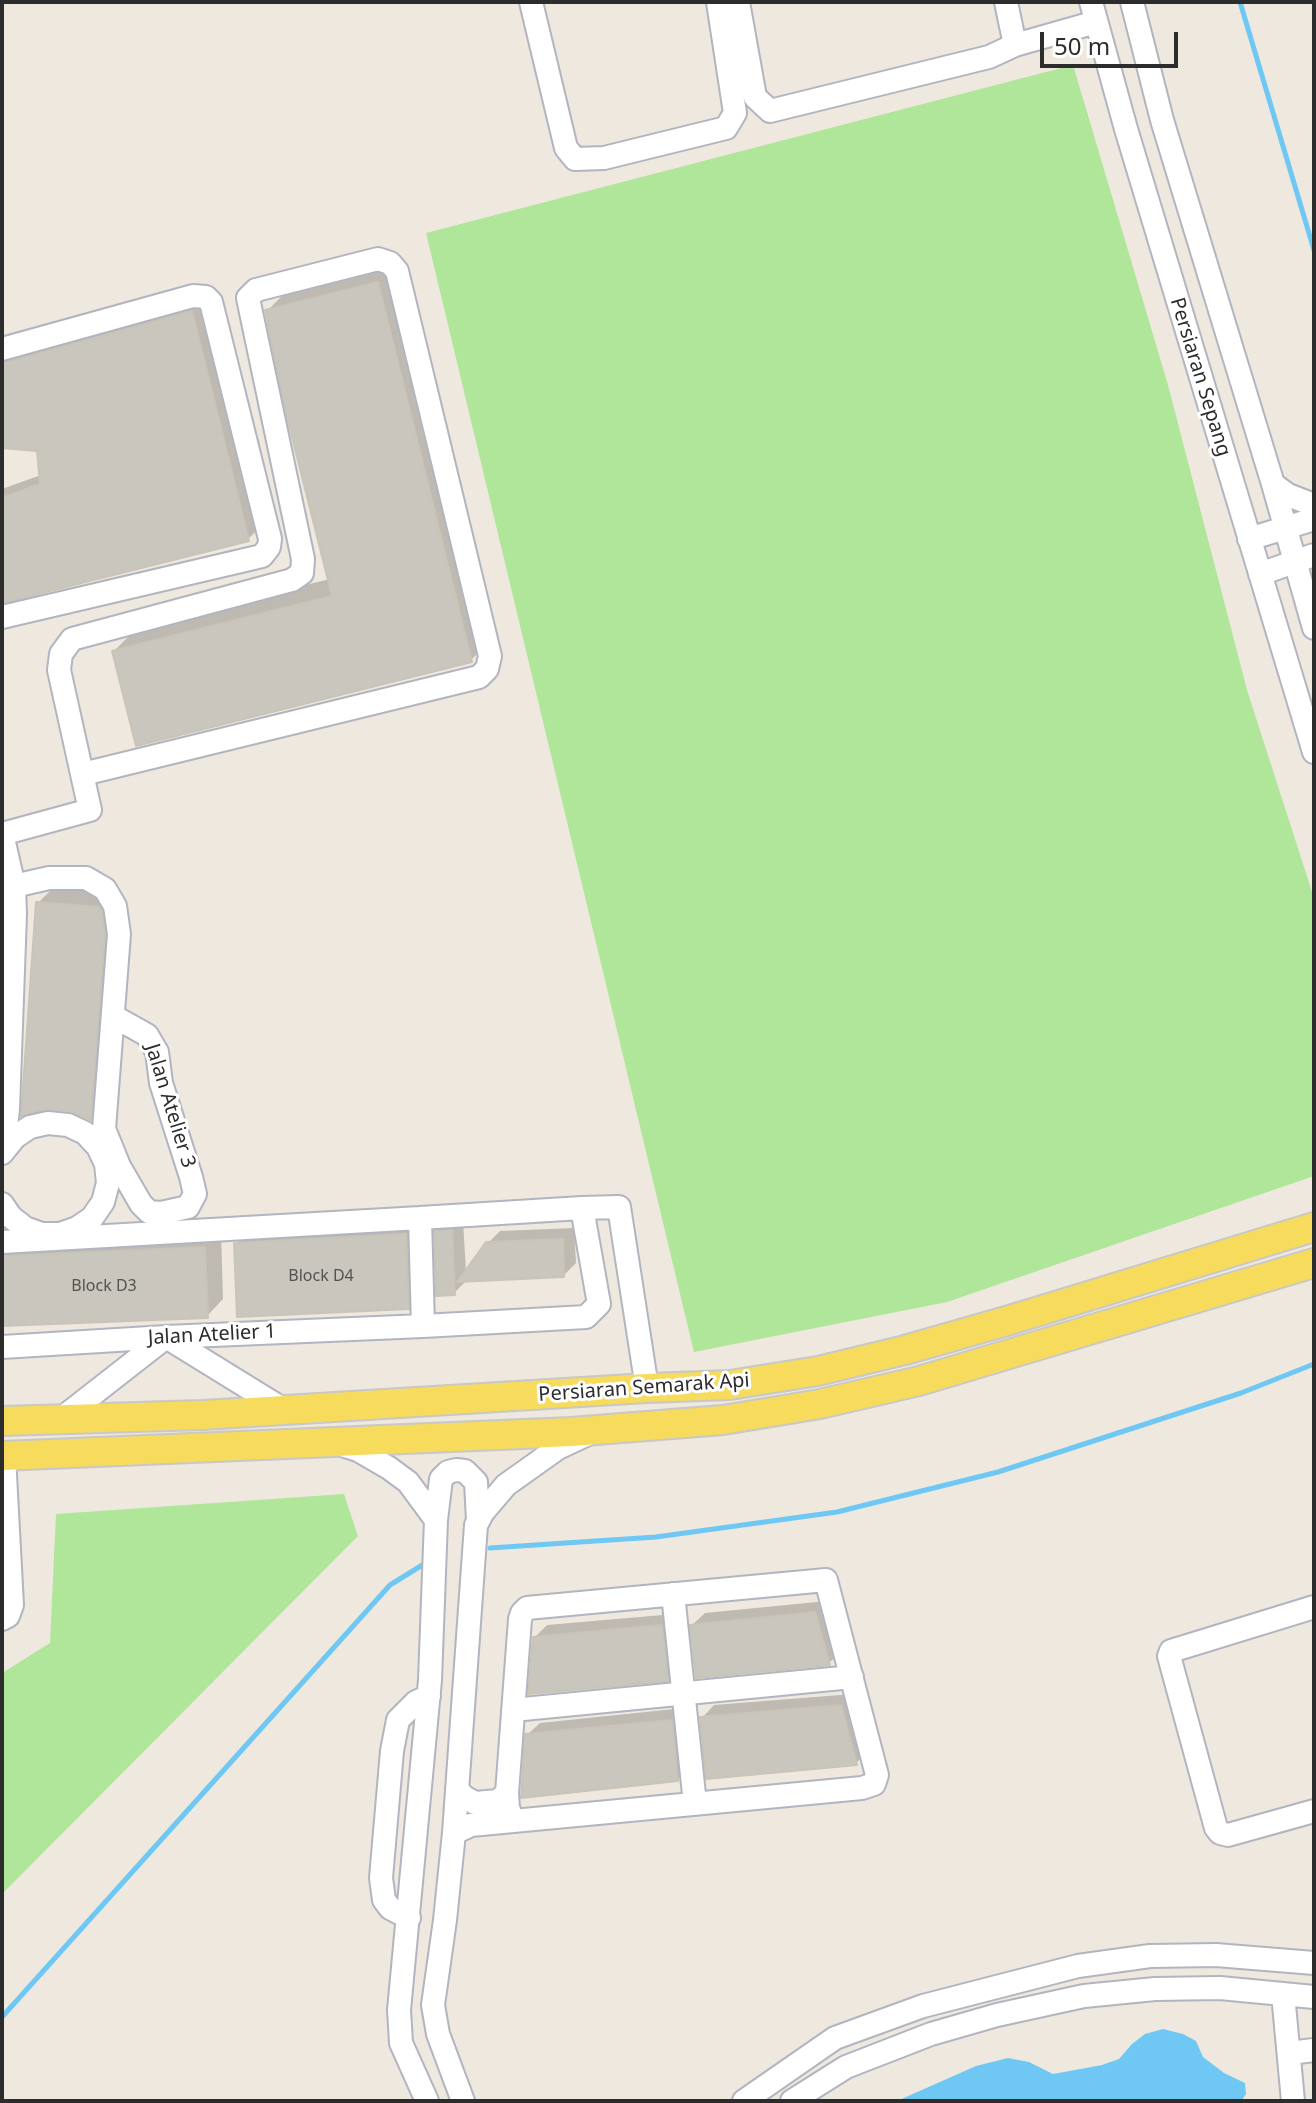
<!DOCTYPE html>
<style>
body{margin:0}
#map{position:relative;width:1316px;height:2103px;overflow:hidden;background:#eee8de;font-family:"Noto Sans",sans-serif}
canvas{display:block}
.frame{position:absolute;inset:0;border:4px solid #2c2c2c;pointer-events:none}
.scale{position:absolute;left:1040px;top:32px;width:138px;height:36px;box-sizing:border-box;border:4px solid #2c2c2c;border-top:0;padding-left:10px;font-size:24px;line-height:28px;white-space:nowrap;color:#2c2c2c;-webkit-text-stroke:6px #fff;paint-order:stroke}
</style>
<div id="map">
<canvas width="1316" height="2103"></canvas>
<div class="frame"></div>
<div class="scale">50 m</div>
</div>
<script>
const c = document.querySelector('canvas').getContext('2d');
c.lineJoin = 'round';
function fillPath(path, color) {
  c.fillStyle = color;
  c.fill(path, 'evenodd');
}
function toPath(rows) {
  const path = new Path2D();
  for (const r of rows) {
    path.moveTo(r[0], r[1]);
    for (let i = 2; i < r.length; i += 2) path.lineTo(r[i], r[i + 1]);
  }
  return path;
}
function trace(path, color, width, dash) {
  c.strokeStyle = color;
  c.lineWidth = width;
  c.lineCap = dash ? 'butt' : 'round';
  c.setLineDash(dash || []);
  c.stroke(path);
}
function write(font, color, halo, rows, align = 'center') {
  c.font = font + ' "Noto Sans",sans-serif';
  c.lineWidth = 6;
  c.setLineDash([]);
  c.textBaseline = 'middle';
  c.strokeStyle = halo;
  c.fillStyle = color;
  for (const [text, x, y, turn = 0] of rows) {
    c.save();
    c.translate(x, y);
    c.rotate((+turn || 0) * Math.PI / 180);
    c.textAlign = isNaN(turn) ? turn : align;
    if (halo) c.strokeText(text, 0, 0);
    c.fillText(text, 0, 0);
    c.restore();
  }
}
fillPath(toPath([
 [1073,65,1168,385,1247,690,1314,898,1314,1176,947,1302,694,1352,426,233],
 [344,1494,358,1536,2,1894,2,1673,50,1643,56,1514]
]), '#afe699');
fillPath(toPath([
 [1163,2029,1183,2034,1196,2041,1203,2057,1224,2073,1245,2083,1246,2094,1241,2101,897,2101,976,2066,1008,2058,1029,2062,1053,2074,1102,2065,1119,2059,1132,2044,1145,2034]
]), '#6ec8f3');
fillPath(toPath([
 [402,258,496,635,471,660,114,651,139,626,330,579,267,311,292,286],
 [208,296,265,523,248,539,2,601,2,489,41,475,39,449,2,446,2,348],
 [54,887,116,891,106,1102,90,1118,38,903],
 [2,896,17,897,2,1098],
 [422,1219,424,1291,408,1307,236,1244,252,1227],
 [463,1219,466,1273,487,1244,500,1231,574,1228,576,1263,563,1276,467,1280,454,1293,436,1232,449,1220],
 [221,1231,223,1299,207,1316,2,1309,2,1254,17,1239],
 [827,1601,841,1651,829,1663,692,1625,705,1613],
 [674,1614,679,1667,667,1679,535,1637,547,1625],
 [853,1694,868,1751,856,1763,702,1718,714,1705],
 [684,1708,690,1767,678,1779,527,1735,540,1723]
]), '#0003');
trace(toPath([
 [1240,2,1314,250],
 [490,1548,656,1537,837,1512,998,1472,1241,1393,1314,1364],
 [2,2017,390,1585,424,1564]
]), '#6ec8f3', 5);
const building = toPath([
 [378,282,472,662,136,746,112,651,332,596,286,413,265,310,378,282],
 [192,311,249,541,2,603,2,498,40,484,37,451,2,448,2,363,192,311],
 [36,902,99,907,102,911,105,934,91,1120,70,1111,49,1109,21,1116,36,902],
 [452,1230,455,1295,436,1296,434,1231,452,1230],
 [406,1234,409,1309,237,1317,234,1243,406,1234],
 [563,1239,564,1277,457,1282,486,1242,563,1239],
 [205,1247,208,1318,2,1326,2,1256,205,1247],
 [815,1612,830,1665,696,1678,690,1625,815,1612],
 [662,1625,668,1681,528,1694,533,1637,662,1625],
 [841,1705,857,1765,706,1779,700,1717,841,1705],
 [672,1720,678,1781,521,1798,525,1734,672,1720]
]);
fillPath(building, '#c9c6bd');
trace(building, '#cac4b7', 2);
const minor = toPath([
 [531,2,566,148,575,159,604,158,726,128,735,113,718,2],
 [738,2,755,97,770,111,989,57,1015,45,1096,22],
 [1006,2,1015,45],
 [1091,2,1126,129,1314,752],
 [1132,2,1162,120,1273,484,1314,628],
 [2,349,193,296,206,297,211,302,270,539,269,547,262,556,2,617],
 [1273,484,1288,495,1314,505],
 [1249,539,1314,519],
 [1260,574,1314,555],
 [2,834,90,810,59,670,61,654,72,639,292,580,302,573,303,559,248,298,256,290,378,259,390,263,397,271,490,656,487,669,479,677,83,774],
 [2,834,14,886,15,914,8,1109,3,1151],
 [2,887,14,886,49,878,86,878,105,889,115,906,119,934,104,1129,119,1166,141,1204,149,1212,161,1213,188,1207,195,1194,191,1177,161,1083,157,1052,147,1035,113,1016],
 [2,1153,15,1137,30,1127,48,1123,68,1125,85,1133,98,1147,106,1164,108,1183,103,1202,92,1218,77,1228,60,1234,42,1234,25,1228,11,1217,2,1204],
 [582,1208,599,1304,586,1317,423,1326,420,1218,582,1208,619,1207,647,1388],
 [2,1242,420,1218],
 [2,1347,166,1337,423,1326],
 [61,1419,166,1337,286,1411],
 [339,1444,358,1450,389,1468,408,1482,436,1520,430,1680,399,2010,401,2043,427,2101],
 [436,1520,441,1479,448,1472,456,1470,465,1471,476,1482,478,1521],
 [673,1594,695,1804],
 [1314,1607,1171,1651,1169,1656,1216,1828,1220,1833,1228,1835,1314,1811],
 [2,1619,8,1616,12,1605,4,1456],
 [513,1710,852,1677],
 [457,1789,464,1797,475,1803,498,1801,507,1793],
 [454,1833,471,1825,862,1788,874,1784,877,1775,826,1580,527,1608,522,1613,520,1619,507,1793,508,1808,513,1821],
 [409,1918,390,1908,384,1900,381,1878,392,1751,398,1720,416,1702,429,1696],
 [1283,1994,1293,2101],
 [1289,2053,1314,2050],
 [463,2101,438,2034,433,2005,445,1920,454,1833,476,1525,483,1512,506,1485,558,1448,588,1434],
 [744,2101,835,2038,923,2006,1078,1966,1150,1956,1216,1955,1314,1963],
 [792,2101,846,2067,931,2034,997,2015,1084,1996,1155,1989,1220,1988,1314,1997]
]);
const major = toPath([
 [2,1421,203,1415,647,1388,730,1385,818,1371,905,1350,1010,1320,1314,1227],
 [2,1456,571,1432,723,1420,820,1404,919,1381,1314,1263]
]);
trace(minor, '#b2b4c0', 26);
trace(major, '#c8c8c8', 32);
trace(minor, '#fff', 22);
trace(major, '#f6db5c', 28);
write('16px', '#535250', null, [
 ["Block D4",321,1276],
 ["Block D3",104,1286]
]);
write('20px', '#2c2c2c', '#fff', [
 ["Persiaran Sepang",1200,377,73],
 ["Jalan Atelier 3",170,1106,73],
 ["Jalan Atelier 1",212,1335,-3],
 ["Persiaran Semarak Api",644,1388,-4]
]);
</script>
